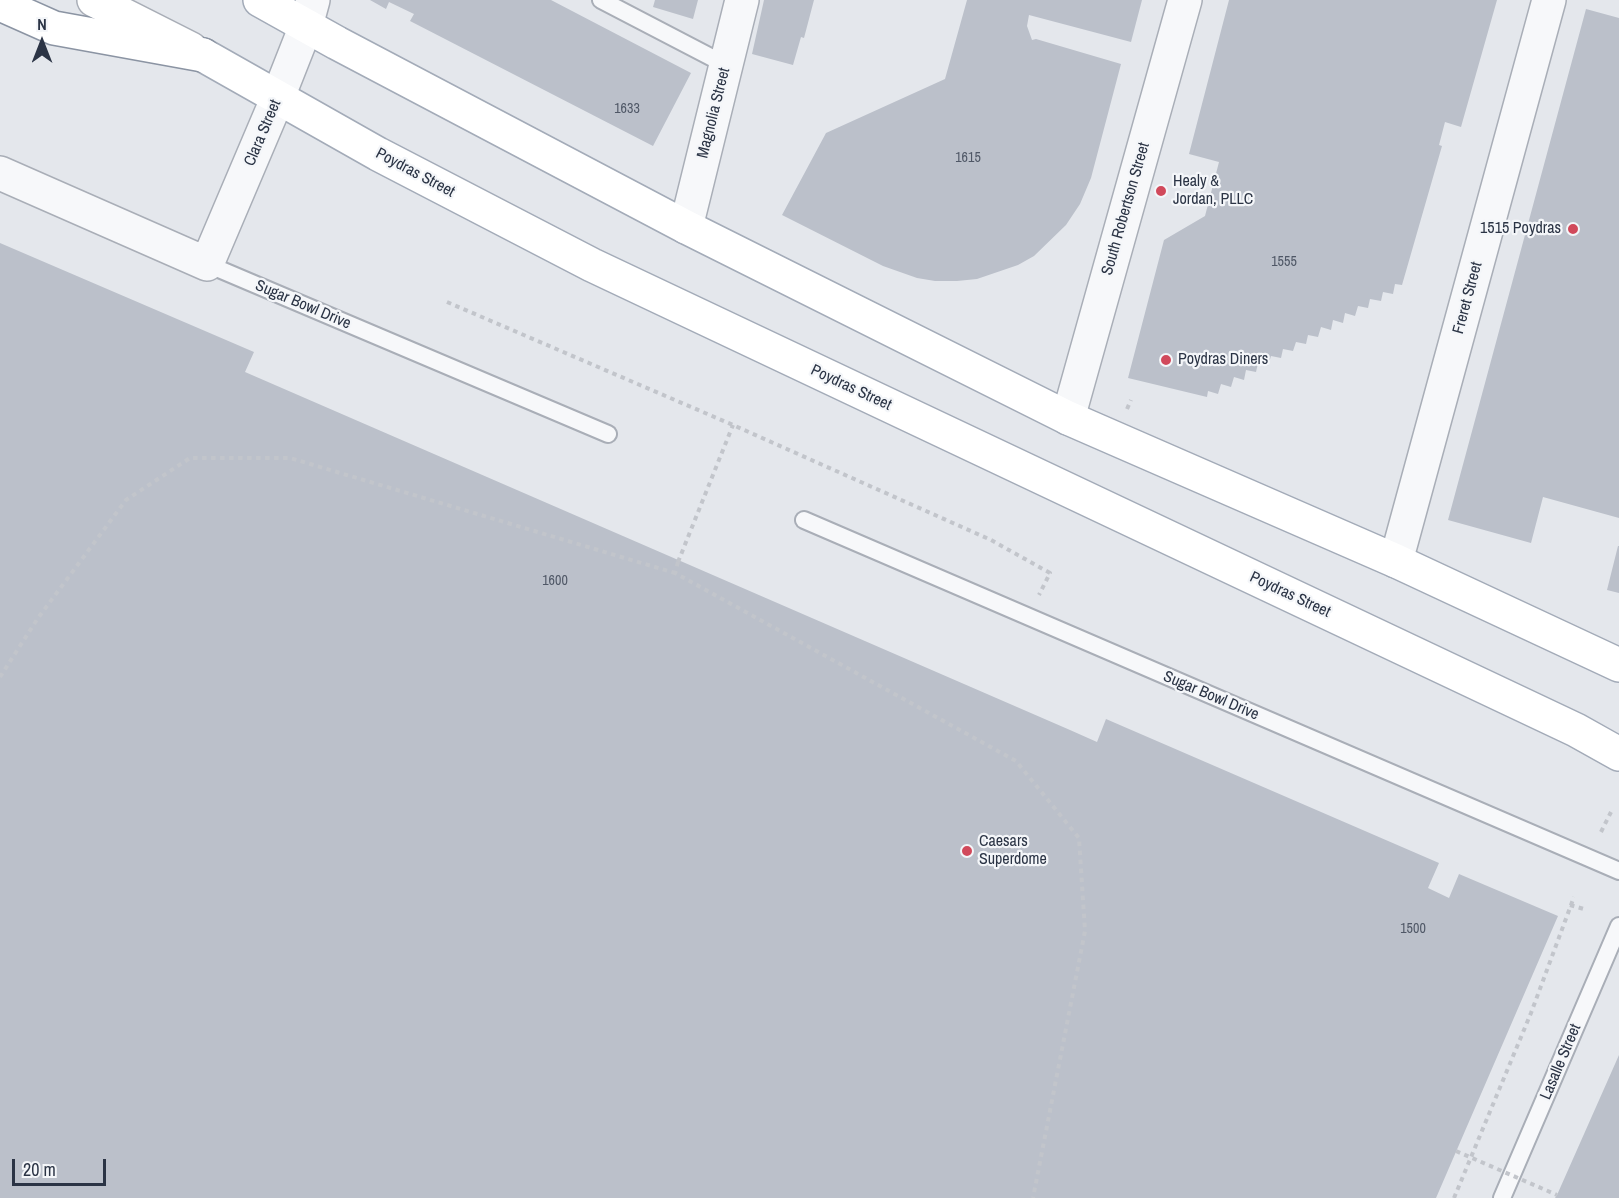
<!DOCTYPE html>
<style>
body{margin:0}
#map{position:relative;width:1619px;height:1198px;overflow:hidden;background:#e4e7ec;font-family:"Archivo Narrow",sans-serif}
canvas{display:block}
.north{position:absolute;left:12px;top:12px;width:60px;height:60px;-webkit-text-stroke:4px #f4f6f9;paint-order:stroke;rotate:0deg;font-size:16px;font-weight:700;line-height:24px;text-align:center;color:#2b3445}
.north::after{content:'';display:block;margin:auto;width:21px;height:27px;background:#2b3445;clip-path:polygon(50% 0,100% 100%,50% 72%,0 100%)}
.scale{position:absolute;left:12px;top:1159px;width:94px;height:27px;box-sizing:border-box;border:3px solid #2b3445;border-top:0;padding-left:8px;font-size:18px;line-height:21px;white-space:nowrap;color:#2b3445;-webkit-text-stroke:4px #f4f6f9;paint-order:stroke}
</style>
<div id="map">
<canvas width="1619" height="1198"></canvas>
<div class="north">N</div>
<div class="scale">20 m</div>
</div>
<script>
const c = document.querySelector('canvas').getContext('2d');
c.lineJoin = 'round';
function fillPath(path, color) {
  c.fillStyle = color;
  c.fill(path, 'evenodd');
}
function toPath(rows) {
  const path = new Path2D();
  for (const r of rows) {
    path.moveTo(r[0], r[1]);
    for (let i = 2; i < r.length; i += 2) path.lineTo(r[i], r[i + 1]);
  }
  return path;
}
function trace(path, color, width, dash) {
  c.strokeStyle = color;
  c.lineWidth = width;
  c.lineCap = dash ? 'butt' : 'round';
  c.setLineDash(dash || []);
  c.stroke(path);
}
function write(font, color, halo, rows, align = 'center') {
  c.font = font + ' "Archivo Narrow",sans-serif';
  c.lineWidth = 4.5;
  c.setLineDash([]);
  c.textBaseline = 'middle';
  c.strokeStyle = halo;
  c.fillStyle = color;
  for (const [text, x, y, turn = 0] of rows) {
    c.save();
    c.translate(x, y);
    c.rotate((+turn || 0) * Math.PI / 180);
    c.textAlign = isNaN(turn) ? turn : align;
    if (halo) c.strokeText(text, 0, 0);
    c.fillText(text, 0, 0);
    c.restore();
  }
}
fillPath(toPath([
 [370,0,551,0,691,73,653,146,410,21,414,14,389,2,386,9],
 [655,0,698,0,693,19,653,7],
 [764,0,814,0,804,38,801,37,793,65,752,54],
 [967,0,1142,0,1131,42,1029,15,1027,26,1032,40,1036,39,1121,64,1091,178,1080,204,1066,225,1034,256,1018,265,977,279,957,281,935,281,917,278,883,266,782,215,826,133,945,79],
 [1229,0,1497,0,1461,127,1445,122,1439,145,1442,146,1402,285,1395,284,1393,294,1383,292,1381,301,1370,299,1368,308,1358,306,1355,316,1345,313,1343,323,1333,320,1331,330,1321,327,1318,337,1308,335,1306,344,1296,342,1293,351,1283,349,1281,358,1271,356,1268,366,1258,363,1256,372,1246,370,1244,380,1234,377,1231,387,1221,384,1218,394,1208,391,1207,397,1128,378,1164,240,1205,216,1219,162,1189,154],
 [1586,9,1619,18,1619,518,1543,497,1531,543,1448,520],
 [0,243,254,352,245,372,1070,730,1097,742,1106,719,1439,863,1428,888,1449,898,1459,874,1558,916,1436,1198,0,1198],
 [1618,546,1619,546,1619,593,1607,590],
 [1619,1055,1619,1198,1555,1198,1557,1195]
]), '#bbc0ca');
const lane = toPath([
 [601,0,726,65],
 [207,264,608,434],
 [804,520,1619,871],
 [1502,1198,1619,926]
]);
const street = toPath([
 [0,173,207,264,278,97,306,26,313,0],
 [686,227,742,0],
 [1068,418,1185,0],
 [1396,561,1549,0]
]);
const secondary = toPath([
 [94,0,191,49]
]);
const primary = toPath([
 [260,0,337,43,686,227,1068,418,1396,561,1619,665],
 [203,55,378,154,592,265,1576,730,1619,754]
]);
const highway = toPath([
 [0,4,54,28,203,55]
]);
trace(lane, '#a9aeb7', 20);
trace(street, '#a9aeb7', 36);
trace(secondary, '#a9aeb7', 36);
trace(primary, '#a3abb8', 36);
trace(highway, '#8b94a3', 36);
trace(toPath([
 [447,302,733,425,991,540,1050,573,1039,595],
 [1127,409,1131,400],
 [678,562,675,573,1016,761,1079,838,1085,931,1033,1198],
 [0,677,38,618,126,500,190,458,290,458,675,573],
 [1601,832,1611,812],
 [1570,905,1584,909],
 [1454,1198,1531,1013,1574,897]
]), '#c2c5cb', 4, [4.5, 4.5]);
trace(lane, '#f7f8fa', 16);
trace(street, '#f7f8fa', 33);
trace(secondary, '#fff', 33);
trace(primary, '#fff', 33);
trace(highway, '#fff', 33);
trace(toPath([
 [678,562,733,425],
 [1456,1151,1557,1195]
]), '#c2c5cb', 4, [4.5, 4.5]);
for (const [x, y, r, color] of [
 [1161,191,6,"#d1495b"],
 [1573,229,6,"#d1495b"],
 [1166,360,6,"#d1495b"],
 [967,851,6,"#d1495b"]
]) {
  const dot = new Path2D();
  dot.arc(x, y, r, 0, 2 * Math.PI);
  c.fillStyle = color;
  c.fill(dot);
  trace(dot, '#f4f6f9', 2);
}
write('14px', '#4f5766', null, [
 ["1633",627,109],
 ["1615",968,158],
 ["1555",1284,262],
 ["1600",555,581],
 ["1500",1413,929]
]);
write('16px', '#2b3445', '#f4f6f9', [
 ["Magnolia Street",714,113,-76],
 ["Clara Street",263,133,-67],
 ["Poydras Street",415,173,28],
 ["South Robertson Street",1126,209,-74],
 ["Freret Street",1468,298,-75],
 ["Sugar Bowl Drive",303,305,23],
 ["Poydras Street",851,388,25],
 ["Poydras Street",1290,595,25],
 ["Sugar Bowl Drive",1211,696,23],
 ["Lasalle Street",1561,1062,-67]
]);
write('16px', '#2b3445', '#f4f6f9', [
 ["Healy &",1173,182],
 ["Jordan, PLLC",1173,200],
 ["1515 Poydras",1561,229,"right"],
 ["Poydras Diners",1178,360],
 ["Caesars",979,842],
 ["Superdome",979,860]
], 'left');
</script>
